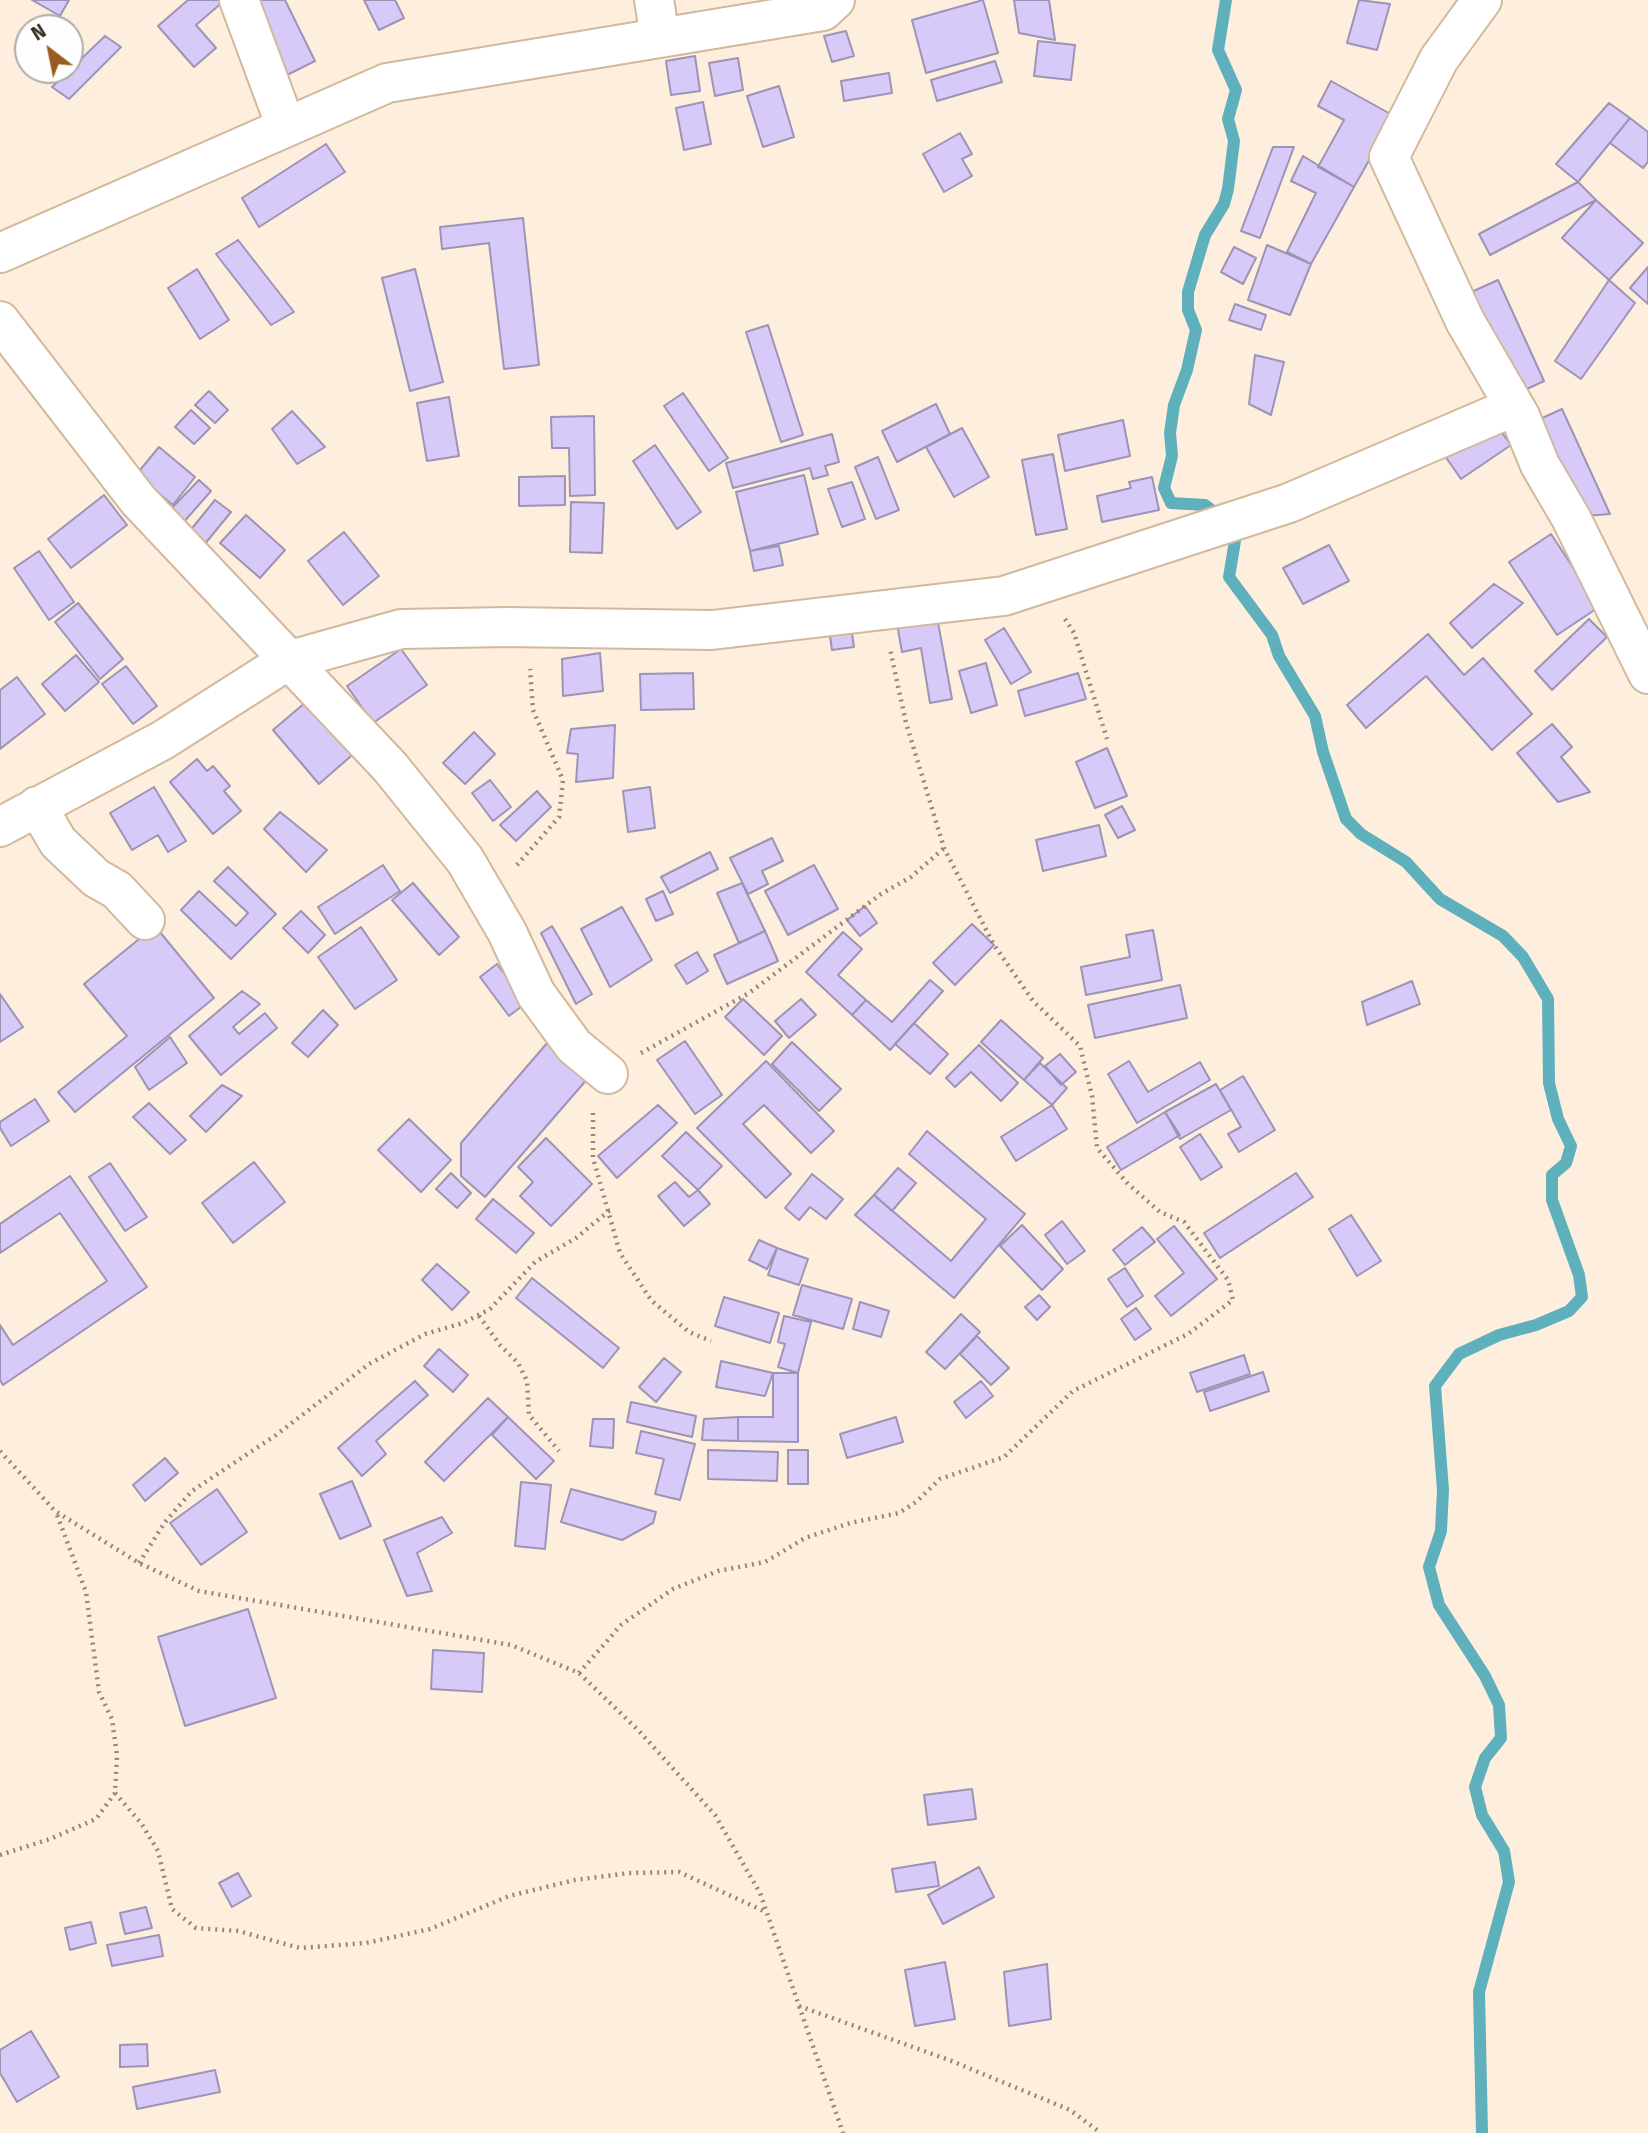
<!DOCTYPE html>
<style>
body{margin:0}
#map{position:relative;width:1648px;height:2133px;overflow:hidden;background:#feeedd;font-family:"Fira Sans",sans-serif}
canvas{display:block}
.north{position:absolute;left:14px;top:14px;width:70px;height:70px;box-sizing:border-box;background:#fefefe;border:2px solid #afaba6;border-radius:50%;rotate:328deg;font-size:19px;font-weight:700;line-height:28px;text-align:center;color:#382e23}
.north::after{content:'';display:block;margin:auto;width:24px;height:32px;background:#995e1f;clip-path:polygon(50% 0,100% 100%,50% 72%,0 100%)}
</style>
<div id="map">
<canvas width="1648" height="2133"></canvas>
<div class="north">N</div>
</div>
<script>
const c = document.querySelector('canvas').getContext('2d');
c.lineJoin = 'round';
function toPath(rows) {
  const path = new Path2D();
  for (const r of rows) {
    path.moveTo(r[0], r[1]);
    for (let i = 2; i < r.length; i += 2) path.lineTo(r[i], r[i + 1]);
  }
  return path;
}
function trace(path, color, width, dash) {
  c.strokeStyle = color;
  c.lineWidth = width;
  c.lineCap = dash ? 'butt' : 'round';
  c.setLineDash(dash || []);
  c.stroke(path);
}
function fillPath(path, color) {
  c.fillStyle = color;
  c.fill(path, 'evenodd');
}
trace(toPath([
 [1226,0,1218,50,1236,90,1228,119,1234,141,1228,189,1224,204,1205,235,1188,292,1188,310,1196,330,1187,370,1174,405,1170,433,1172,456,1164,488,1171,503,1205,505,1229,523,1235,541,1229,577,1272,635,1279,656,1315,716,1323,752,1346,819,1361,834,1406,862,1440,899,1503,936,1523,957,1548,999,1549,1083,1558,1119,1571,1146,1566,1163,1552,1175,1552,1200,1579,1275,1582,1297,1569,1311,1536,1325,1499,1335,1459,1354,1435,1386,1443,1490,1441,1531,1429,1567,1439,1605,1485,1676,1499,1705,1501,1738,1485,1758,1475,1787,1482,1815,1504,1851,1509,1882,1479,1992,1482,2133]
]), '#5fb0bd', 12);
const building = toPath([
 [32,0,69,0,60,16,32,0],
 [188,0,225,0,196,25,216,48,194,67,158,26,188,0],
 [245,0,285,0,315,61,283,77,245,0],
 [364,0,395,0,404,18,379,30,364,0],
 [983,0,998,53,926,73,912,20,983,0],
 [1014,0,1049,0,1055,40,1019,33,1014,0],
 [1359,0,1390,4,1377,50,1347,43,1359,0],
 [846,31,854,56,832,62,824,36,846,31],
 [105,36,121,47,69,99,52,87,105,36],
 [1038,41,1075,45,1071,80,1034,76,1038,41],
 [695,56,700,91,671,95,666,61,695,56],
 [738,58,743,90,715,96,709,63,738,58],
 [995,61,1002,82,937,101,931,80,995,61],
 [889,73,892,93,844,101,841,81,889,73],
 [1331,81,1394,116,1354,187,1318,167,1344,120,1318,106,1331,81],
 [779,86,794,137,763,147,747,96,779,86],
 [703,102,711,144,684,150,676,108,703,102],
 [1609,103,1630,118,1578,182,1556,164,1609,103],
 [1630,118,1648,132,1648,162,1643,168,1610,143,1630,118],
 [960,133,972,154,962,159,972,176,944,192,923,154,960,133],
 [326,144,345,172,259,227,242,198,326,144],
 [1273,147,1294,147,1260,238,1241,231,1273,147],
 [1303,156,1354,187,1311,264,1287,252,1316,193,1291,181,1303,156],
 [1578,182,1596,200,1490,255,1479,234,1578,182],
 [1596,200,1643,243,1609,280,1562,238,1596,200],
 [523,218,539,365,504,369,489,243,442,249,440,227,523,218],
 [238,240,294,312,271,325,216,254,238,240],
 [1267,245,1311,264,1290,315,1248,300,1267,245],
 [1234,247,1256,258,1243,284,1221,272,1234,247],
 [1648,267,1648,304,1630,288,1648,267],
 [197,269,229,320,200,339,168,288,197,269],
 [415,269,443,382,410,391,382,278,415,269],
 [1498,280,1544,381,1512,396,1467,294,1498,280],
 [1609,280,1635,303,1581,379,1555,361,1609,280],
 [1235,304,1266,315,1261,330,1229,320,1235,304],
 [768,325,803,435,781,442,746,332,768,325],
 [1255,355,1284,362,1271,415,1249,404,1255,355],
 [209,391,228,410,215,423,195,405,209,391],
 [683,393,728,458,709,471,664,406,683,393],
 [449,397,459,456,427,461,417,403,449,397],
 [936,404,950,434,897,462,882,431,936,404],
 [1562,409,1610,514,1585,516,1540,419,1562,409],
 [191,410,210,428,194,444,175,427,191,410],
 [292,411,325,447,297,464,272,429,292,411],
 [594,416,595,495,570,496,569,448,552,448,551,417,594,416],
 [1123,420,1130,456,1065,471,1058,435,1123,420],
 [1494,422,1511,445,1461,479,1445,456,1494,422],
 [962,428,989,477,954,497,926,447,962,428],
 [832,434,839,462,825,466,828,475,813,479,810,468,733,488,726,463,832,434],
 [655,445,701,512,677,529,633,461,655,445],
 [159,447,195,477,173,505,136,475,159,447],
 [1053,454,1067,529,1036,535,1022,460,1053,454],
 [878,457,899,510,876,519,855,467,878,457],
 [804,475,818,534,750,551,736,492,804,475],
 [565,476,565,505,519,506,519,477,565,476],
 [1152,477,1159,510,1102,522,1097,496,1131,488,1129,482,1152,477],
 [199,480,211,491,182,524,168,512,199,480],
 [852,482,865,519,842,527,828,489,852,482],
 [104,495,127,525,71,568,48,539,104,495],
 [215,500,231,512,204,545,189,532,215,500],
 [571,502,604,503,602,553,570,552,571,502],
 [246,515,285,550,260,578,220,543,246,515],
 [344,532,379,576,343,605,308,561,344,532],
 [1551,534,1599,607,1557,635,1509,562,1551,534],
 [1329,545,1349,581,1303,604,1283,568,1329,545],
 [779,546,783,565,754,571,750,551,779,546],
 [39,551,74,602,49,620,14,568,39,551],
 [1494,584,1523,603,1472,648,1450,623,1494,584],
 [78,603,123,659,100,679,55,622,78,603],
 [937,617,952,699,930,703,921,648,902,652,897,624,937,617],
 [1589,619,1607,637,1552,690,1535,671,1589,619],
 [850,620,854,647,832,650,828,623,850,620],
 [1004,628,1031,672,1011,684,985,640,1004,628],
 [1428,634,1464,675,1483,658,1532,714,1492,750,1426,676,1366,728,1347,705,1428,634],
 [401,649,427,685,373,723,347,686,401,649],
 [600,653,603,691,563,696,562,659,600,653],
 [76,655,99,682,65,711,42,684,76,655],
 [986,663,997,705,971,713,959,671,986,663],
 [126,666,157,706,133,724,102,684,126,666],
 [693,673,694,709,641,710,640,674,693,673],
 [1078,673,1086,699,1025,716,1018,691,1078,673],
 [17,677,45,714,0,749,0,690,17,677],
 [313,696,359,749,319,784,273,730,313,696],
 [1552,724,1572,747,1561,757,1590,792,1558,802,1517,753,1552,724],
 [615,725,613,778,576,782,578,754,567,753,571,729,615,725],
 [474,732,495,754,465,784,443,763,474,732],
 [1107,748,1127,796,1095,808,1076,762,1107,748],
 [197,759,207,771,213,766,230,786,224,791,241,811,213,834,170,782,197,759],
 [490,780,511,807,493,821,472,793,490,780],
 [154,787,186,841,168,852,158,835,132,850,110,813,154,787],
 [650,787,655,828,628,832,623,791,650,787],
 [537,791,551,807,516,841,500,825,537,791],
 [1122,806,1135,830,1118,838,1105,815,1122,806],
 [280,812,327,850,306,872,264,829,280,812],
 [1099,825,1106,856,1043,871,1036,840,1099,825],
 [772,838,783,861,762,871,768,884,748,894,730,858,772,838],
 [710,852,718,869,670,893,661,877,710,852],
 [383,865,400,891,335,934,318,907,383,865],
 [814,865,838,909,788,935,765,891,814,865],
 [228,867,276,914,231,959,181,910,199,891,236,926,248,913,214,881,228,867],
 [413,883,459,937,439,955,392,900,413,883],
 [742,883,765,931,739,943,717,893,742,883],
 [663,891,673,914,656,921,646,899,663,891],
 [865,906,877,923,860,936,847,920,865,906],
 [622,907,652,960,610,987,581,929,622,907],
 [301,911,325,935,308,953,283,928,301,911],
 [972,924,994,945,955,985,933,963,972,924],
 [155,926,214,998,75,1112,58,1092,127,1036,84,984,155,926],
 [552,926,592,994,576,1004,541,933,552,926],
 [361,927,397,980,355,1009,318,957,361,927],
 [1153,930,1162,980,1086,995,1081,967,1130,957,1126,935,1153,930],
 [765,931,778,961,727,984,714,955,765,931],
 [843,932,862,949,838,975,866,1000,852,1015,806,972,843,932],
 [697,952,708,971,687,984,675,965,697,952],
 [497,964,526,1003,509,1016,480,977,497,964],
 [930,980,943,991,890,1050,852,1015,866,1000,892,1022,930,980],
 [1412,981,1420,1004,1367,1025,1362,1002,1412,981],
 [1180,985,1187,1018,1095,1038,1088,1005,1180,985],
 [242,991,260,1004,233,1027,239,1034,265,1013,277,1028,221,1075,189,1036,242,991],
 [0,994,23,1027,0,1042,0,994],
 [743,999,782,1036,764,1055,725,1017,743,999],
 [801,999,816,1015,789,1038,775,1021,801,999],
 [323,1010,338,1025,308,1057,292,1043,323,1010],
 [1001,1020,1043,1058,1024,1080,981,1042,1001,1020],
 [914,1023,948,1054,930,1074,895,1044,914,1023],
 [170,1037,187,1063,149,1090,135,1067,170,1037],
 [685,1041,722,1095,695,1114,657,1060,685,1041],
 [548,1042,589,1077,485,1197,461,1176,461,1143,548,1042],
 [792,1042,841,1089,819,1111,772,1064,792,1042],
 [979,1045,1018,1083,1001,1101,971,1072,955,1087,946,1078,979,1045],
 [1060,1054,1076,1072,1061,1085,1045,1066,1060,1054],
 [766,1061,834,1131,811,1153,764,1105,743,1124,791,1174,766,1198,697,1128,766,1061],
 [1129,1061,1148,1092,1200,1062,1210,1080,1137,1123,1108,1074,1129,1061],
 [1040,1063,1067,1088,1052,1105,1024,1080,1040,1063],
 [1243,1076,1275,1130,1239,1152,1228,1134,1241,1127,1220,1090,1243,1076],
 [1216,1084,1231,1110,1180,1139,1165,1112,1216,1084],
 [222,1085,242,1096,206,1132,190,1116,222,1085],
 [35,1099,49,1121,11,1146,0,1128,0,1122,35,1099],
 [149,1103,186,1140,170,1154,133,1117,149,1103],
 [658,1105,677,1123,617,1178,598,1156,658,1105],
 [1052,1105,1067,1129,1016,1161,1001,1137,1052,1105],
 [1165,1112,1180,1135,1121,1170,1107,1147,1165,1112],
 [409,1119,451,1160,421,1192,378,1150,409,1119],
 [927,1131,1025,1214,954,1298,855,1215,874,1195,951,1261,986,1219,909,1154,927,1131],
 [686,1132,722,1166,698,1190,662,1156,686,1132],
 [1200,1134,1222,1167,1201,1180,1180,1147,1200,1134],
 [546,1138,592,1184,551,1226,520,1196,533,1182,518,1167,546,1138],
 [254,1162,285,1202,233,1243,202,1203,254,1162],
 [110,1163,147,1217,125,1231,89,1177,110,1163],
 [898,1168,916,1183,892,1211,874,1195,898,1168],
 [451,1173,471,1193,457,1208,436,1189,451,1173],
 [1296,1173,1313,1197,1220,1258,1204,1233,1296,1173],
 [812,1174,843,1199,826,1219,810,1207,799,1220,785,1208,812,1174],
 [70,1176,147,1287,3,1385,0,1380,0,1325,13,1345,107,1281,60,1213,0,1253,0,1224,70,1176],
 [675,1182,689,1197,698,1190,710,1204,684,1226,658,1196,675,1182],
 [493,1199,534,1233,516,1253,476,1219,493,1199],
 [1351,1215,1381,1261,1357,1276,1329,1229,1351,1215],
 [1062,1221,1085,1251,1067,1264,1045,1235,1062,1221],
 [1022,1225,1063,1269,1042,1290,1000,1246,1022,1225],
 [1174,1226,1217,1279,1171,1316,1155,1296,1184,1273,1157,1239,1174,1226],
 [1142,1227,1155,1242,1125,1265,1113,1250,1142,1227],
 [759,1240,777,1248,767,1269,749,1260,759,1240],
 [777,1248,808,1259,799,1285,768,1275,777,1248],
 [437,1264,469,1292,452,1310,422,1280,437,1264],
 [1125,1268,1143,1296,1127,1307,1108,1279,1125,1268],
 [532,1278,619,1348,603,1368,516,1298,532,1278],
 [802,1285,852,1299,843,1329,793,1315,802,1285],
 [1039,1295,1050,1307,1037,1320,1025,1307,1039,1295],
 [724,1297,779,1313,770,1343,715,1326,724,1297],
 [860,1302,889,1311,881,1337,853,1329,860,1302],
 [1136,1308,1151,1329,1135,1340,1121,1319,1136,1308],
 [961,1314,980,1332,945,1369,926,1352,961,1314],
 [784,1316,811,1322,798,1373,778,1367,785,1344,778,1342,784,1316],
 [977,1336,1009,1368,991,1385,960,1354,977,1336],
 [439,1349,468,1375,453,1392,424,1366,439,1349],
 [1244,1355,1250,1374,1197,1392,1190,1373,1244,1355],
 [664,1358,681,1372,656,1402,639,1387,664,1358],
 [721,1361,773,1373,765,1396,716,1387,721,1361],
 [1263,1372,1269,1391,1210,1411,1204,1392,1263,1372],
 [773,1373,798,1373,798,1442,738,1441,738,1417,773,1417,773,1373],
 [415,1381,428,1395,376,1441,386,1454,362,1476,338,1448,415,1381],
 [981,1381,993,1396,966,1418,954,1402,981,1381],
 [488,1398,508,1417,444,1481,425,1462,488,1398],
 [631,1402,696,1416,692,1437,627,1422,631,1402],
 [508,1417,554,1461,536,1479,492,1435,508,1417],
 [738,1417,738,1441,702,1440,704,1419,738,1417],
 [896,1417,903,1442,847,1458,840,1434,896,1417],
 [593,1419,614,1419,613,1448,590,1446,593,1419],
 [641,1431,695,1444,680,1500,655,1494,664,1459,636,1453,641,1431],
 [708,1450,778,1452,777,1481,708,1479,708,1450],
 [788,1450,808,1450,808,1484,788,1484,788,1450],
 [165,1458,178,1473,145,1501,133,1485,165,1458],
 [352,1481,371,1526,340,1539,320,1494,352,1481],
 [521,1482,551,1485,545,1549,515,1546,521,1482],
 [217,1489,247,1532,201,1565,170,1523,217,1489],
 [571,1489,656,1512,653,1523,622,1540,561,1522,571,1489],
 [442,1517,452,1533,417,1553,432,1591,407,1596,384,1540,442,1517],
 [248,1609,276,1698,185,1726,158,1637,248,1609],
 [433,1650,484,1653,482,1692,431,1689,433,1650],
 [972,1789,976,1819,928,1825,924,1795,972,1789],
 [935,1862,939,1886,896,1892,892,1869,935,1862],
 [979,1867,994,1897,943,1924,928,1895,979,1867],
 [238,1873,251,1896,232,1907,219,1883,238,1873],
 [146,1907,152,1928,125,1934,120,1913,146,1907],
 [91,1922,96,1943,70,1950,65,1928,91,1922],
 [159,1935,163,1956,112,1966,107,1945,159,1935],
 [945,1962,955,2019,915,2026,905,1970,945,1962],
 [1047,1964,1051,2019,1009,2026,1004,1972,1047,1964],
 [31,2031,59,2077,17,2102,0,2073,0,2050,31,2031],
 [147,2044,148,2066,120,2067,120,2045,147,2044],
 [215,2070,220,2092,137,2109,133,2087,215,2070]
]);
fillPath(building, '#d7caf9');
trace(building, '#9d94b5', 2);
const minor = toPath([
 [239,0,286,127],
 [654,0,660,37],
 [1482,0,1439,59,1389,157,1465,321,1520,416,1540,465,1571,518,1648,674],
 [0,321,138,500,390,767,465,860,507,932,536,994,574,1046,608,1074],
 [37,806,58,842,96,878,117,890,145,920],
 [0,827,163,740,287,661,401,629,506,627,712,630,1004,596,1289,503,1499,413,1511,411,1520,416]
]);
const tertiary = toPath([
 [0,253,387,83,823,11,835,0]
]);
trace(minor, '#d2b99c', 42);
trace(tertiary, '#d2b99c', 42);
trace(toPath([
 [1065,619,1074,633,1107,739],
 [517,865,559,817,563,780,533,710,530,669],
 [641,1053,749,993,881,894,911,877,944,848],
 [593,1113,593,1158,620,1253,651,1300,689,1332,711,1341],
 [479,1316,500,1345,518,1363,527,1381,529,1415,559,1451],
 [0,1451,55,1511,139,1563,199,1591,511,1645,579,1673,639,1731,715,1815,760,1893,843,2133],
 [139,1563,165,1522,192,1491,276,1435,369,1364,425,1334,463,1323,490,1309,535,1262,576,1238,610,1210],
 [579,1673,621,1625,673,1589,718,1571,765,1562,805,1538,850,1523,899,1513,916,1502,940,1479,1004,1457,1073,1391,1188,1334,1233,1300,1228,1280,1184,1222,1160,1212,1128,1184,1097,1148,1092,1096,1080,1046,1033,1001,994,945,944,848,906,723,890,649],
 [115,1793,141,1823,158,1851,172,1909,196,1928,238,1931,300,1948,366,1943,430,1929,509,1896,575,1880,629,1873,679,1872,766,1912],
 [0,1855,50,1839,96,1819,115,1793,117,1756,112,1719,99,1692,86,1592,56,1512],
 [799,2006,949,2060,1070,2110,1101,2133]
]), '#94877a', 4.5, [2, 5]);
trace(minor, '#fff', 38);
trace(tertiary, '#fff', 38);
</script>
